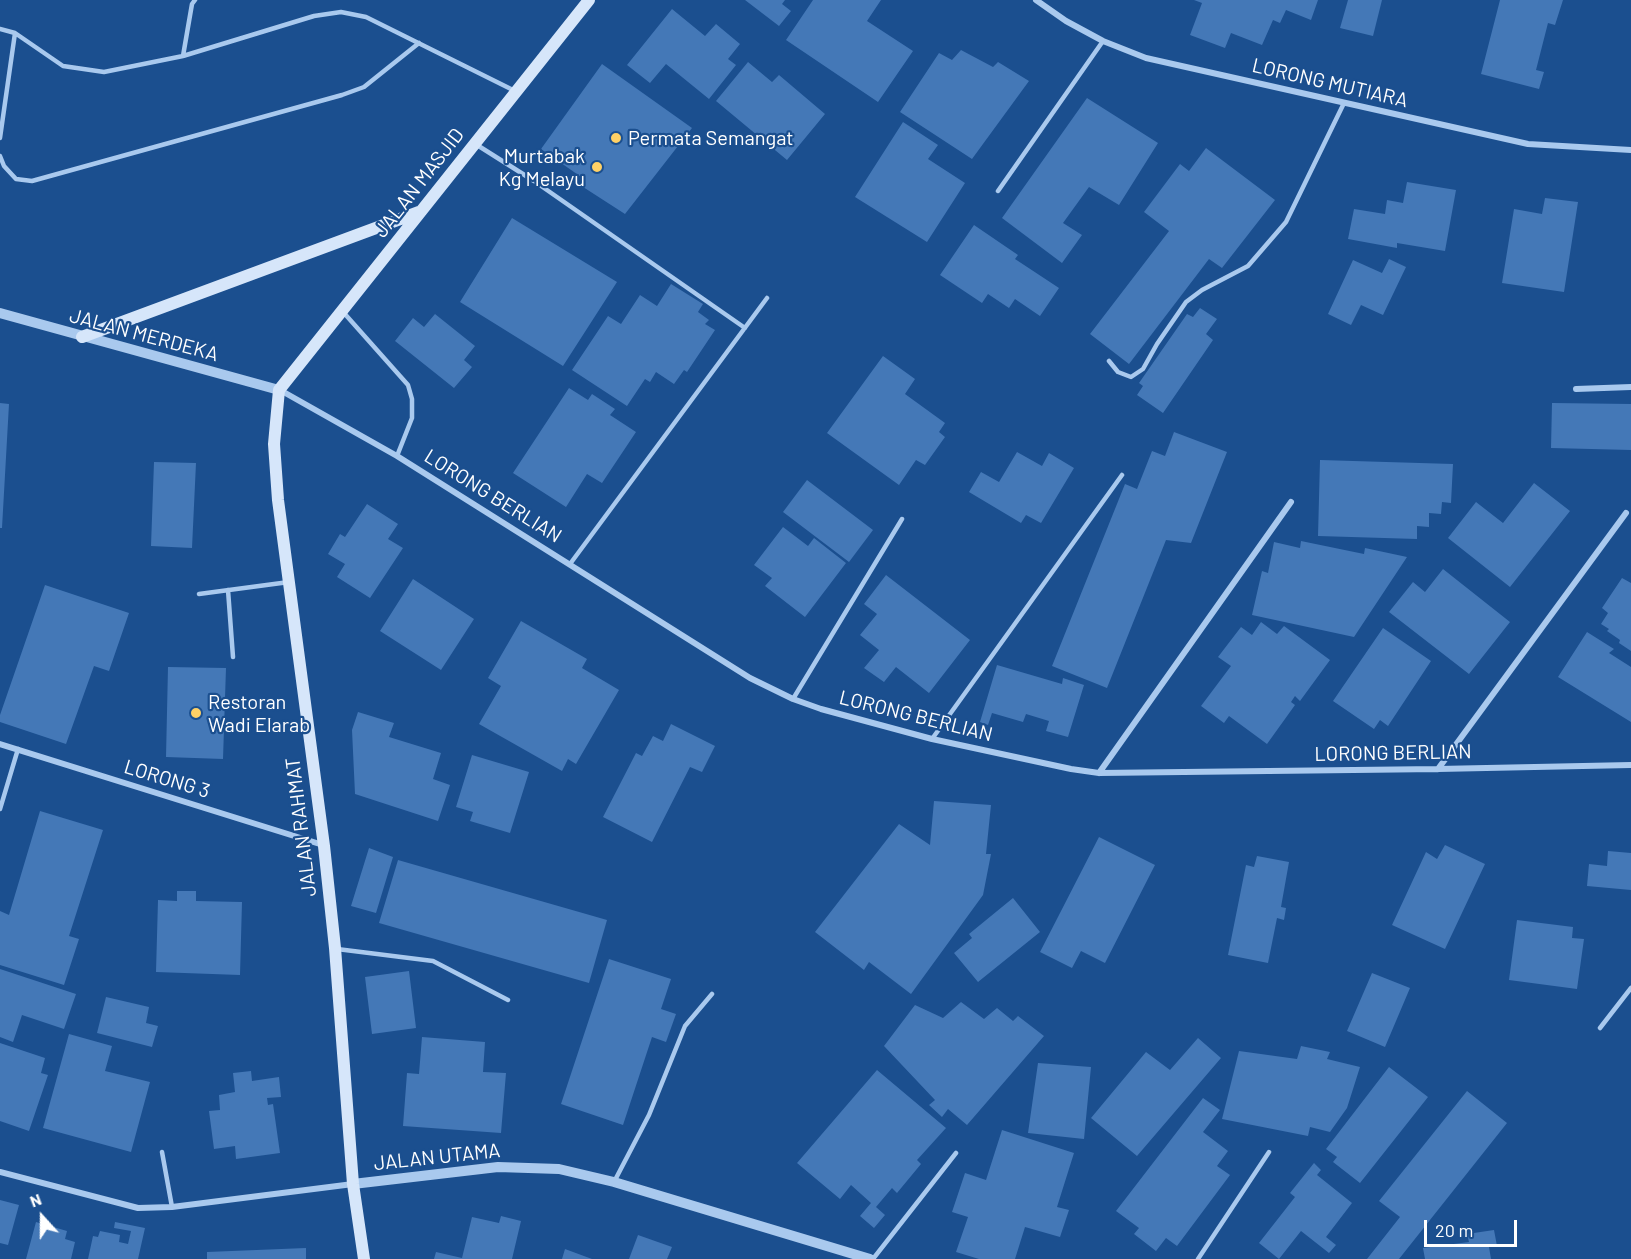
<!DOCTYPE html>
<style>
body{margin:0}
#map{position:relative;width:1631px;height:1259px;overflow:hidden;background:#1b4f8f;font-family:Barlow,sans-serif}
canvas{display:block}
.north{position:absolute;left:12px;top:1187px;width:60px;height:60px;-webkit-text-stroke:4px #1b4f8f;paint-order:stroke;rotate:339deg;font-size:16px;font-weight:700;line-height:24px;text-align:center;color:#fff}
.north::after{content:'';display:block;margin:auto;width:21px;height:27px;background:#fff;clip-path:polygon(50% 0,100% 100%,50% 72%,0 100%)}
.scale{position:absolute;left:1424px;top:1220px;width:93px;height:27px;box-sizing:border-box;border:3px solid #fff;border-top:0;padding-left:8px;font-size:18px;line-height:21px;white-space:nowrap;color:#fff;-webkit-text-stroke:4px #1b4f8f;paint-order:stroke}
</style>
<div id="map">
<canvas width="1631" height="1259"></canvas>
<div class="north">N</div>
<div class="scale">20 m</div>
</div>
<script>
const c = document.querySelector('canvas').getContext('2d');
c.lineJoin = 'round';
function fillPath(path, color) {
  c.fillStyle = color;
  c.fill(path, 'evenodd');
}
function toPath(rows) {
  const path = new Path2D();
  for (const r of rows) {
    path.moveTo(r[0], r[1]);
    for (let i = 2; i < r.length; i += 2) path.lineTo(r[i], r[i + 1]);
  }
  return path;
}
function trace(path, color, width, dash) {
  c.strokeStyle = color;
  c.lineWidth = width;
  c.lineCap = dash ? 'butt' : 'round';
  c.setLineDash(dash || []);
  c.stroke(path);
}
function write(font, color, halo, rows, align = 'center') {
  c.font = font + ' Barlow,sans-serif';
  c.lineWidth = 4.5;
  c.setLineDash([]);
  c.textBaseline = 'middle';
  c.strokeStyle = halo;
  c.fillStyle = color;
  for (const [text, x, y, turn = 0] of rows) {
    c.save();
    c.translate(x, y);
    c.rotate((+turn || 0) * Math.PI / 180);
    c.textAlign = isNaN(turn) ? turn : align;
    if (halo) c.strokeText(text, 0, 0);
    c.fillText(text, 0, 0);
    c.restore();
  }
}
fillPath(toPath([
 [745,0,785,0,782,4,791,11,779,26],
 [813,0,881,0,867,21,913,51,878,102,786,40],
 [1194,0,1318,0,1311,20,1286,10,1280,23,1273,20,1262,45,1231,33,1225,48,1190,35,1202,3],
 [1348,0,1382,0,1373,36,1340,28],
 [1500,0,1563,0,1555,25,1548,23,1536,70,1544,72,1539,89,1481,74],
 [672,9,705,36,716,24,740,44,728,59,736,65,709,99,666,64,650,83,627,65],
 [961,50,993,67,998,62,1029,81,972,159,900,112,939,53,952,60],
 [748,62,772,82,779,75,825,114,787,160,716,101],
 [602,64,692,128,625,214,580,185,584,179,541,149],
 [1087,98,1158,143,1119,205,1089,187,1063,223,1082,235,1062,263,1002,218],
 [903,122,938,145,928,159,965,183,927,242,855,197],
 [1206,148,1275,200,1222,268,1209,259,1129,364,1090,334,1169,231,1144,212,1180,164,1189,171],
 [1407,182,1456,190,1445,251,1397,243,1397,248,1348,239,1354,209,1385,214,1387,200,1403,203],
 [1545,198,1578,202,1564,292,1502,283,1514,209,1542,214],
 [512,218,617,282,563,366,460,302],
 [974,225,1018,255,1015,259,1059,288,1040,316,1015,299,1009,308,988,294,982,303,940,275],
 [1389,259,1406,267,1383,315,1361,305,1351,325,1328,314,1353,260,1382,273],
 [671,284,703,304,698,312,709,320,705,324,715,330,687,372,684,370,674,384,656,372,650,382,645,379,627,406,572,370,608,316,621,324,640,295,657,306],
 [1200,308,1217,319,1206,334,1213,340,1163,413,1137,395,1143,386,1139,383,1187,314,1193,317],
 [435,314,475,346,464,360,472,367,454,388,395,341,413,318,424,327],
 [883,356,915,379,905,394,945,423,939,432,945,437,925,465,916,460,899,485,827,433],
 [569,388,588,400,592,394,615,409,610,415,636,432,602,483,587,474,566,507,513,473],
 [0,403,9,404,2,528,0,528],
 [1552,403,1631,404,1631,450,1551,448],
 [1174,432,1227,452,1191,543,1166,540,1107,688,1052,666,1125,484,1137,489,1152,451,1165,456],
 [1017,452,1042,466,1049,453,1074,468,1041,523,1026,515,1021,523,969,492,981,472,999,482],
 [1320,460,1453,464,1451,503,1442,502,1441,514,1429,513,1429,527,1417,526,1417,539,1318,536],
 [154,462,196,463,192,548,151,546],
 [807,480,873,530,849,562,783,512],
 [1534,483,1570,511,1510,587,1448,538,1476,502,1503,523],
 [367,504,398,524,388,539,403,548,370,598,337,577,345,564,328,554,340,534,345,537],
 [783,527,808,546,814,538,846,563,805,617,765,586,772,578,754,565],
 [1301,541,1364,554,1365,548,1407,557,1354,637,1252,615,1262,571,1268,573,1274,542,1300,548],
 [1443,569,1510,622,1469,674,1389,612,1413,582,1425,592],
 [886,575,970,640,929,693,896,667,884,682,864,668,879,650,860,635,877,614,864,604],
 [1622,578,1631,583,1631,651,1619,643,1620,640,1607,631,1609,629,1601,624,1608,613,1602,608],
 [413,579,474,619,441,670,380,631],
 [45,585,129,613,109,671,94,666,66,744,0,722,0,715],
 [521,621,587,659,582,668,619,690,576,764,568,759,562,771,479,724,501,686,488,678],
 [1261,622,1277,634,1284,626,1330,660,1300,701,1295,696,1291,702,1295,705,1267,744,1229,716,1224,723,1201,706,1231,666,1218,657,1241,627,1252,635],
 [1383,628,1431,661,1388,726,1380,720,1374,729,1333,701],
 [1587,632,1614,649,1609,653,1631,667,1631,722,1558,677],
 [997,665,1062,684,1063,678,1084,685,1068,737,1046,731,1049,721,1026,714,1023,722,992,713,988,725,980,722],
 [168,667,226,668,223,759,166,757],
 [358,712,394,723,389,737,441,753,433,779,450,785,438,821,355,794,352,730],
 [671,724,715,746,702,772,690,767,652,842,603,817,636,753,642,756,653,736,663,741],
 [472,755,529,772,510,833,470,821,473,812,456,807],
 [934,801,991,805,986,854,991,854,983,895,911,994,869,962,864,970,815,932,899,824,930,845],
 [40,811,103,830,69,936,79,939,64,985,0,965,0,911,9,915],
 [1099,837,1155,865,1105,963,1081,951,1072,968,1040,952],
 [1445,845,1485,864,1445,949,1392,925,1426,852,1437,859],
 [369,848,393,857,376,913,351,906],
 [1608,851,1631,853,1631,890,1587,886,1589,864,1607,866],
 [1257,856,1289,862,1281,907,1286,908,1284,920,1277,918,1268,963,1228,955,1246,865,1254,867],
 [398,860,607,920,589,983,379,923],
 [177,891,196,891,196,901,242,902,240,975,156,972,158,900,177,901],
 [1013,898,1040,932,978,982,954,953,972,938,969,934],
 [1517,920,1573,927,1572,938,1584,939,1577,989,1509,980],
 [609,959,671,979,661,1009,676,1014,666,1042,652,1037,623,1125,561,1104],
 [0,969,76,994,64,1029,22,1015,13,1042,0,1037],
 [409,971,416,1028,372,1034,365,977],
 [1372,973,1410,988,1385,1047,1347,1031],
 [106,997,149,1007,146,1023,158,1026,152,1047,97,1033],
 [961,1002,984,1019,997,1008,1013,1021,1018,1016,1044,1036,967,1125,948,1109,942,1117,929,1105,935,1100,884,1046,915,1005,943,1018],
 [69,1034,112,1046,105,1071,150,1082,131,1152,43,1128],
 [422,1037,485,1042,483,1072,506,1073,501,1133,403,1126,407,1073,419,1074],
 [1198,1038,1221,1058,1137,1156,1091,1118,1146,1052,1170,1070],
 [0,1043,45,1058,41,1073,48,1075,29,1131,0,1121],
 [1301,1046,1330,1052,1327,1059,1360,1067,1347,1108,1330,1132,1310,1127,1308,1136,1222,1119,1239,1051,1297,1059],
 [1038,1063,1091,1067,1084,1139,1028,1133],
 [1389,1067,1428,1097,1360,1183,1333,1162,1337,1157,1326,1149],
 [877,1070,946,1128,917,1160,921,1164,897,1193,892,1188,876,1207,885,1215,874,1228,860,1216,871,1203,851,1185,840,1199,797,1163],
 [251,1071,252,1081,279,1077,281,1097,267,1098,268,1105,273,1104,280,1153,236,1159,235,1146,214,1149,209,1111,220,1110,219,1095,235,1092,233,1073],
 [1467,1091,1507,1123,1399,1259,1367,1259,1400,1217,1379,1201],
 [1203,1098,1220,1110,1203,1132,1228,1151,1217,1166,1230,1175,1177,1246,1166,1238,1156,1251,1134,1234,1139,1228,1116,1211],
 [1002,1130,1074,1153,1057,1207,1069,1210,1060,1237,1025,1227,1015,1259,979,1259,956,1252,968,1217,952,1212,965,1173,986,1180],
 [1314,1163,1321,1170,1317,1175,1352,1203,1326,1237,1336,1245,1329,1253,1301,1231,1279,1259,1259,1243,1295,1197,1290,1193],
 [0,1200,19,1205,8,1245,0,1243],
 [501,1216,521,1221,512,1259,434,1259,436,1252,462,1258,472,1217,499,1223],
 [36,1222,67,1231,65,1239,75,1242,71,1259,26,1259],
 [115,1222,145,1228,138,1259,88,1259,93,1236,98,1237,100,1231,120,1235,119,1242,128,1244,131,1231,114,1228],
 [1494,1230,1497,1246,1489,1247,1491,1259,1425,1259,1423,1248,1469,1242,1467,1234],
 [638,1235,672,1247,667,1259,629,1259],
 [306,1248,306,1259,207,1259,207,1252],
 [565,1249,592,1259,562,1259]
]), '#4478b7');
trace(toPath([
 [0,29,15,33,63,66,104,72,183,56,314,16,341,12,366,17,515,91],
 [183,56,192,4,195,0],
 [0,138,15,33],
 [477,145,534,181,745,328],
 [0,156,4,166,16,179,32,181,342,95,364,87,419,43],
 [998,191,1103,41],
 [344,313,408,385,412,399,412,418,397,456],
 [1109,361,1118,372,1131,377,1143,369,1157,344,1186,302,1202,290,1248,266,1286,222,1344,103],
 [570,564,767,298],
 [228,590,233,657],
 [199,594,289,582],
 [793,699,902,519],
 [932,739,1122,475],
 [0,809,18,749],
 [337,949,433,961,508,1000],
 [1600,1028,1631,988],
 [162,1152,172,1207],
 [614,1182,649,1115,685,1026,712,994],
 [873,1259,956,1153],
 [1198,1259,1269,1152]
]), '#a9c9ee', 4.5);
trace(toPath([
 [1036,0,1066,21,1103,41,1146,58,1528,144,1631,150],
 [1576,389,1631,387],
 [280,390,397,456,750,678,793,699,821,709,932,739,1071,769,1099,773,1438,769,1631,765],
 [0,744,323,845],
 [1438,769,1626,513],
 [1099,773,1291,502],
 [0,1172,138,1208,172,1207,353,1184]
]), '#a9c9ee', 6);
trace(toPath([
 [0,313,279,390],
 [353,1184,498,1167,559,1169,614,1182,870,1259]
]), '#a9c9ee', 10);
trace(toPath([
 [82,337,419,212],
 [364,1259,353,1184,335,948,324,846,278,500,274,444,279,390,589,0]
]), '#d6e6fa', 12);
for (const [x, y, r, color] of [
 [616,138,6,"#ffd166"],
 [597,167,6,"#ffd166"],
 [196,713,6,"#ffd166"]
]) {
  const dot = new Path2D();
  dot.arc(x, y, r, 0, 2 * Math.PI);
  c.fillStyle = color;
  c.fill(dot);
  trace(dot, '#1b4f8f', 2);
}
write('20px', '#fff', '#1b4f8f', [
 ["LORONG MUTIARA",1330,83,13],
 ["JALAN MASJID",419,183,-52],
 ["JALAN MERDEKA",144,335,15],
 ["LORONG BERLIAN",493,496,32],
 ["LORONG BERLIAN",916,716,14],
 ["LORONG BERLIAN",1393,753,-1],
 ["LORONG 3",167,779,17],
 ["JALAN RAHMAT",301,827,-97],
 ["JALAN UTAMA",437,1157,-6]
]);
write('20px', '#fff', '#1b4f8f', [
 ["Permata Semangat",628,138],
 ["Murtabak",585,156,"right"],
 ["Kg Melayu",585,179,"right"],
 ["Restoran",208,702],
 ["Wadi Elarab",208,725]
], 'left');
</script>
